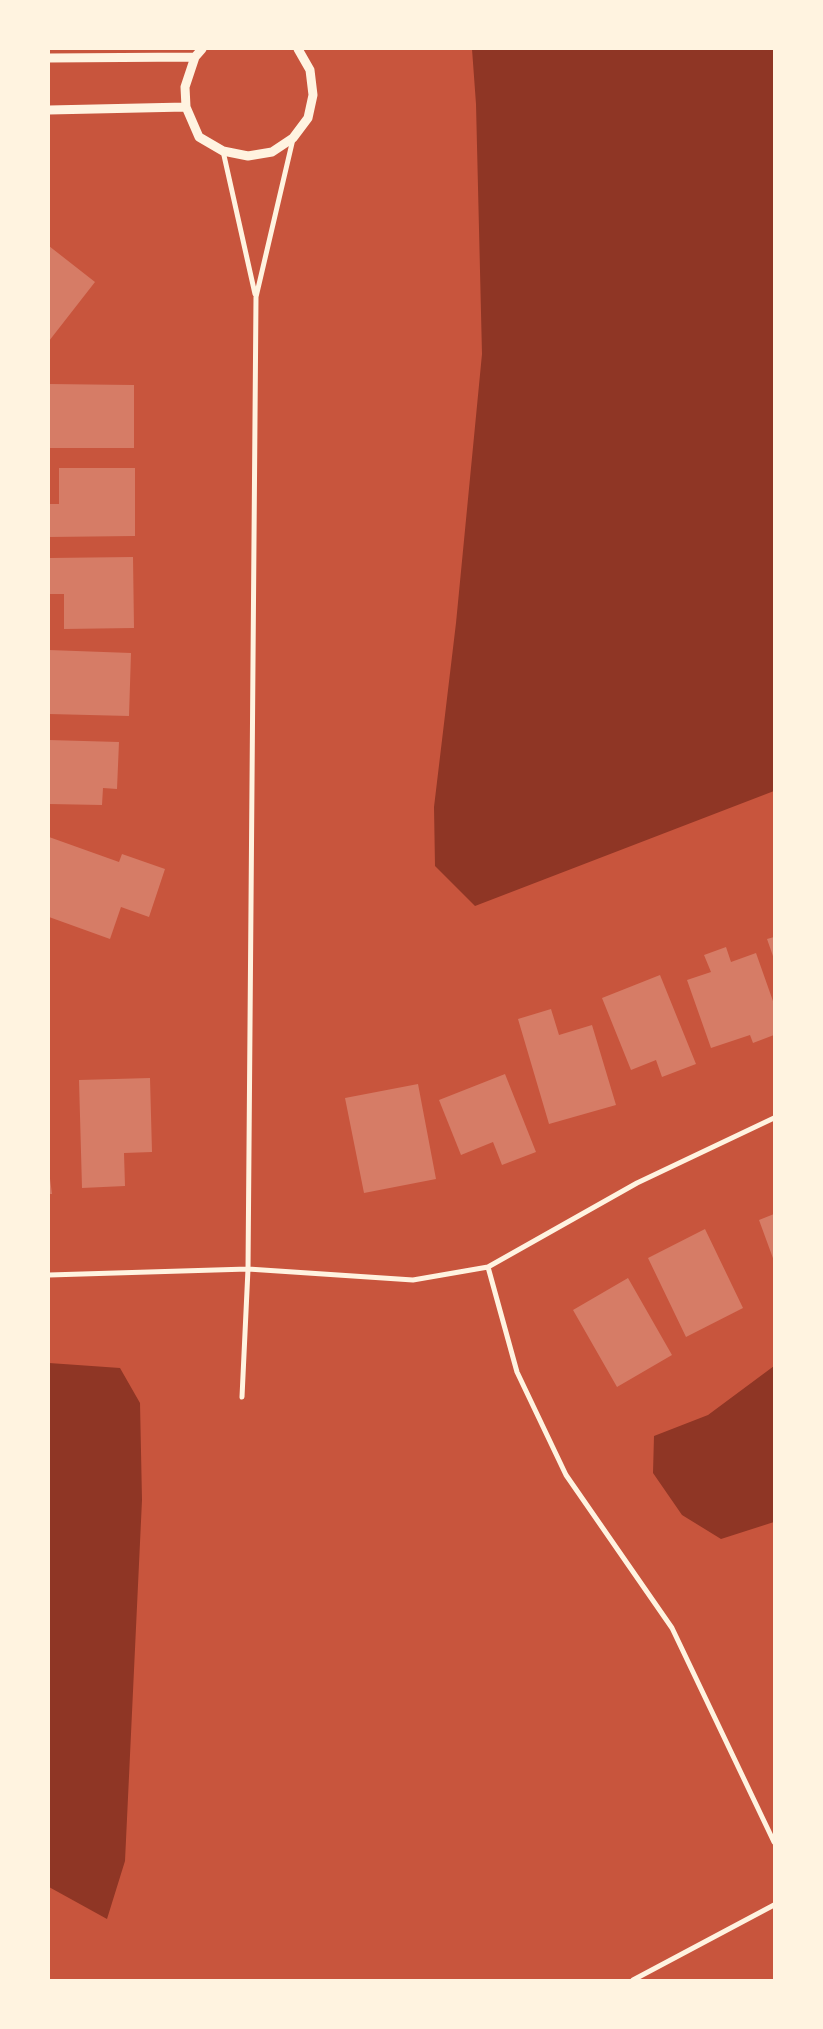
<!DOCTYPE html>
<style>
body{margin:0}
#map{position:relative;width:823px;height:2029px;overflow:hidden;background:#c8553d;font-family:"Alegreya Sans",sans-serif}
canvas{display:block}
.frame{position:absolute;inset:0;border:50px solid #fff3e0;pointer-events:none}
</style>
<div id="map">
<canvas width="823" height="2029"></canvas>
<div class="frame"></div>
</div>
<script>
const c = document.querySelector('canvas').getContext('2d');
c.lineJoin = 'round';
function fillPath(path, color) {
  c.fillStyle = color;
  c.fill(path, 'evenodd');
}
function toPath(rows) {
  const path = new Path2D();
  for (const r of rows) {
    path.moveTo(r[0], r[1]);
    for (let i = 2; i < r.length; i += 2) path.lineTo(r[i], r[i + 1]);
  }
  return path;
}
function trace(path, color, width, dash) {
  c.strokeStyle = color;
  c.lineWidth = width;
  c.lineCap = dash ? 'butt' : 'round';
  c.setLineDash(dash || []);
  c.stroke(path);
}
fillPath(toPath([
 [472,49,774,49,774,791,475,906,435,866,434,807,456,623,482,354,476,104],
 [49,1363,120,1368,140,1403,142,1500,125,1861,107,1919,49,1887],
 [774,1366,774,1522,721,1539,682,1515,653,1473,654,1436,708,1415]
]), '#8f3625');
fillPath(toPath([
 [49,246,95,282,49,341],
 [49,384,134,385,134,448,49,448],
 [59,468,135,468,135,536,49,537,49,504,59,504],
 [133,557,134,628,64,629,64,594,49,594,49,558],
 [49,650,131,653,129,716,49,714],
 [49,740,119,742,117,789,103,788,102,805,49,804],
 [49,837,119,862,122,854,165,869,149,917,121,907,110,939,49,917],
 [774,937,774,959,767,939],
 [726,947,731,962,756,953,774,1004,774,1035,753,1043,750,1035,711,1048,687,980,711,972,704,955],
 [660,975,696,1064,662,1077,656,1060,631,1070,602,998],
 [551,1009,559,1035,592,1025,616,1105,549,1124,518,1019],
 [505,1074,536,1152,502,1165,493,1142,461,1155,439,1100],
 [150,1078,152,1152,124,1153,125,1186,82,1188,79,1080],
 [418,1084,436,1179,364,1193,345,1098],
 [49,1171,52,1194,49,1194],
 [774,1214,774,1261,759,1220],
 [705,1229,743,1308,686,1337,648,1258],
 [628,1278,672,1355,617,1387,573,1310]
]), '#d67c66');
trace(toPath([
 [223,151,255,294],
 [488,1267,517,1372,566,1475,672,1628,774,1842],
 [49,1275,248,1269,413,1280,488,1267,637,1183,774,1118],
 [242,1397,248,1269,256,297,293,139],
 [633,1980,774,1905]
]), '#fff3e0', 5);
trace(toPath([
 [202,49,195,57,185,87,186,107,199,137,223,151,248,156,272,152,293,138,308,118,313,95,310,70,298,49],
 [49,58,195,57],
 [49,110,186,107]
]), '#fff3e0', 9);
</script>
